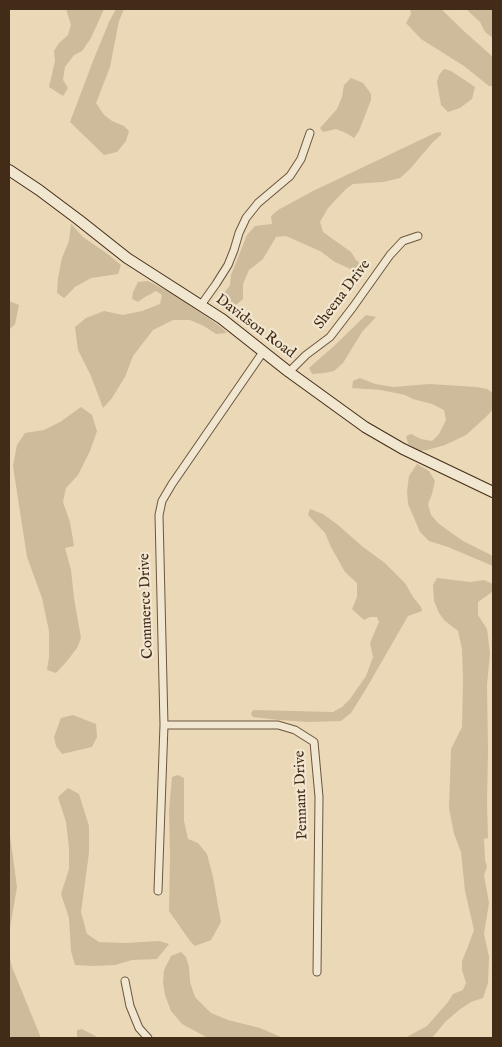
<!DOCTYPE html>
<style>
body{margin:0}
#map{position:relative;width:502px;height:1047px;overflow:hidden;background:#ead8b6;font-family:"IM FELL English",serif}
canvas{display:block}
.frame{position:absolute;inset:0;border:10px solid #422b17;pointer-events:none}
</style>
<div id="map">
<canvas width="502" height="1047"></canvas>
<div class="frame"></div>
</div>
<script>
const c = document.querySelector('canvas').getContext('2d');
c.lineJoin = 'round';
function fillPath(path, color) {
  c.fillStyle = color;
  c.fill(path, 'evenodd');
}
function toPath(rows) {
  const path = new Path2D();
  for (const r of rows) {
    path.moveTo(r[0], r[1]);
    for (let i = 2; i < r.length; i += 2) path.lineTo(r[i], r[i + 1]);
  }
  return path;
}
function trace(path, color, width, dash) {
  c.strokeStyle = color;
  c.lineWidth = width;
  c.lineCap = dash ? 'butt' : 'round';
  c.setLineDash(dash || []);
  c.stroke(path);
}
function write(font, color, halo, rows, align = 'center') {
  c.font = font + ' "IM FELL English",serif';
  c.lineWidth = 4.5;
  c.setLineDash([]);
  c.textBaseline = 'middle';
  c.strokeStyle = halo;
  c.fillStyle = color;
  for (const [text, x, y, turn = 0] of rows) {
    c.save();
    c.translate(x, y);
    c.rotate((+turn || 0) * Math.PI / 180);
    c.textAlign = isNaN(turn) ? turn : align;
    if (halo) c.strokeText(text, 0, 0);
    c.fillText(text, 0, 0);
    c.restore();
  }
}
fillPath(toPath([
 [66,9,104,9,91,38,82,51,74,55,65,67,63,80,68,88,63,96,49,87,55,61,54,51,59,43,68,35,71,25],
 [116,9,124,9,119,21,110,67,96,103,104,115,112,121,124,126,129,131,126,141,117,152,104,155,70,122,93,61,109,22],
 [410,9,442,9,444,12,466,33,493,57,493,86,489,86,464,66,421,39,406,23,411,14],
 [466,9,493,9,493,38,485,32,480,22],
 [444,69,451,71,475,87,472,99,460,108,448,112,441,105,437,82,439,75],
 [351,78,363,83,371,94,371,100,359,131,354,138,346,133,336,129,323,132,320,128,337,109,342,97,344,85],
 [441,132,441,135,433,142,410,169,400,178,383,182,353,184,346,189,328,208,320,222,323,232,351,252,356,260,366,269,359,273,335,262,320,251,286,236,276,237,263,259,249,270,243,284,243,299,236,305,225,304,220,299,230,285,231,275,247,235,255,226,272,224,271,216,278,210,313,191,435,133],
 [71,224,83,237,109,255,121,265,118,274,91,278,75,287,64,298,57,293,58,278,62,258,69,241],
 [148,281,177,296,221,327,227,333,216,334,204,326,190,320,173,320,153,330,133,356,125,377,112,398,103,408,91,376,78,350,75,327,86,318,104,311,123,315,142,311,160,304,162,295,156,291,145,297,138,302,132,299,133,292,138,282],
 [9,301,19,305,15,324,9,330],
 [366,315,376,317,362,332,343,363,334,371,324,373,312,374,309,368,334,346],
 [360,378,375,384,394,387,429,384,476,387,487,389,493,393,493,409,486,417,466,435,445,445,427,450,418,451,408,444,406,436,411,434,421,439,432,441,439,434,446,420,444,410,432,404,413,399,405,395,381,390,352,388,353,381],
 [81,407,92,415,97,431,90,451,78,475,66,488,63,502,70,522,74,546,65,548,71,570,74,598,81,638,77,648,67,661,56,673,47,670,49,657,49,631,42,598,27,557,13,466,17,445,25,433,44,430,60,422],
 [417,464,429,471,435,481,432,494,428,504,431,515,439,524,463,541,493,556,493,566,448,547,429,541,420,532,408,504,407,491,409,476],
 [310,509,323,514,338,525,363,547,385,563,405,583,413,597,421,607,422,611,408,616,366,689,351,713,341,721,308,722,279,720,253,717,251,714,253,710,333,712,342,707,350,699,366,676,373,657,370,643,379,622,377,617,370,617,364,620,352,609,357,597,357,583,345,572,331,547,325,533,308,515],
 [437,578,470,582,484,580,493,584,492,592,478,602,478,615,487,629,490,653,487,685,488,752,487,803,488,838,484,839,485,860,487,867,484,875,489,903,484,934,489,957,488,983,483,998,471,1002,459,1010,445,1022,432,1038,405,1038,427,1026,448,1002,453,994,463,990,466,983,462,970,462,961,467,949,474,930,465,891,461,852,454,834,449,808,451,749,462,727,463,679,462,649,458,631,444,620,439,613,434,601,433,585],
 [73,715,96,724,97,737,92,747,62,754,56,746,54,737,61,718],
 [178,775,184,778,184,821,188,839,198,843,207,854,213,877,221,922,211,940,195,946,190,941,169,911,170,856,169,810,172,777],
 [68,788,79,794,89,826,89,853,81,912,87,934,99,942,125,943,159,941,169,944,157,959,132,960,115,965,94,966,75,965,71,951,69,918,61,894,69,869,69,848,66,822,58,797],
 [9,828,17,887,9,934],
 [181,952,186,957,189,967,190,982,195,997,211,1013,228,1020,260,1028,283,1038,208,1038,182,1024,171,1011,165,995,163,983,164,970,171,956],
 [9,955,12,967,41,1038,14,1038,9,1036],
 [82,1029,99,1038,77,1038,77,1030]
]), '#cdbb9b');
const street = toPath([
 [201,305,216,284,228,265,234,250,239,233,246,218,258,203,290,176,301,159,310,133],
 [289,372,306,355,330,337,353,307,390,255,403,241,418,236],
 [164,725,278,725,295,730,314,742,319,797,317,972],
 [158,891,164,725,159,515,162,501,172,484,263,352],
 [125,981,130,1006,139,1028,148,1038]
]);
const secondary = toPath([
 [9,170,39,190,79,220,127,258,222,319,289,372,365,427,403,449,493,492]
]);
trace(street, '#6c563f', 9);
trace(secondary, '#422b17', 12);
trace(street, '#f1e6d0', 7);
trace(secondary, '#f1e6d0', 10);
write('15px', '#422b17', '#f1e6d0', [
 ["Sheena Drive",343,295,-53],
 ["Davidson Road",255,327,37],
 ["Commerce Drive",147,606,-92],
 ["Pennant Drive",302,795,-92]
]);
</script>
